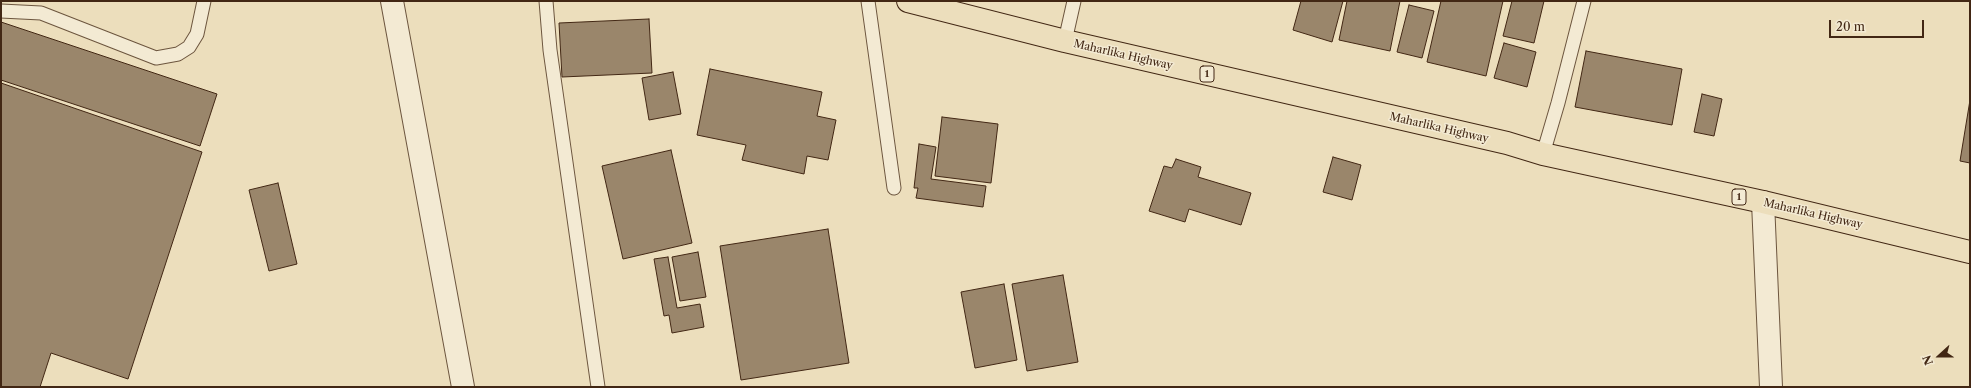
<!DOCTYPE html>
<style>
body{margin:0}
#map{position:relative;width:1971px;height:388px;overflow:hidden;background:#ecdebc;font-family:"Libre Caslon Text",serif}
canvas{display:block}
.frame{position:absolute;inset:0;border:2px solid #422714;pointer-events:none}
.north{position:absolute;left:1919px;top:336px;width:40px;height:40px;-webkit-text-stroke:3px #f3ead3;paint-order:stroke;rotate:249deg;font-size:11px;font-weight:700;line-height:16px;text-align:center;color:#422714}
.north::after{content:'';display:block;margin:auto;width:14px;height:18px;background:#422714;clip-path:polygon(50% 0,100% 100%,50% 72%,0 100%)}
.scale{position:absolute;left:1829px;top:20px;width:95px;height:18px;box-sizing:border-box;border:2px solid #422714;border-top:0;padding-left:5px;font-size:12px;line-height:14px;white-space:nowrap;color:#422714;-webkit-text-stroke:3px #f3ead3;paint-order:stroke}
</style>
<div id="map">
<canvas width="1971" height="388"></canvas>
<div class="frame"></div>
<div class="north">N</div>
<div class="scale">20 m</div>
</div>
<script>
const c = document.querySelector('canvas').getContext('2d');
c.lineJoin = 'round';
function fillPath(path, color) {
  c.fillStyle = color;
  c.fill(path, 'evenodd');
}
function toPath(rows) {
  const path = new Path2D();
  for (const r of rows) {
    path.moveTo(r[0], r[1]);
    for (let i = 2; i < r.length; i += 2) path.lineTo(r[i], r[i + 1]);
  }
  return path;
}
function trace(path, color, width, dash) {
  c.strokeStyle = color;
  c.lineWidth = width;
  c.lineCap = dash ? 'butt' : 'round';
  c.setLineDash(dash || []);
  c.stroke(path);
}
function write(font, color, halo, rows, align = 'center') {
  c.font = font + ' "Libre Caslon Text",serif';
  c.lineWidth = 3;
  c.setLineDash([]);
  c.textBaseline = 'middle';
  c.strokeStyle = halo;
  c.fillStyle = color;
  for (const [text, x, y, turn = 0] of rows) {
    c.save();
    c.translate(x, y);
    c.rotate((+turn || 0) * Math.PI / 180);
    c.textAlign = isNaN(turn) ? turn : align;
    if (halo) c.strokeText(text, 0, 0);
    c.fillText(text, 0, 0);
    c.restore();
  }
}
const building = toPath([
 [1301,1,1343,1,1332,42,1293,30,1301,1],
 [1347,1,1400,1,1390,51,1339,40,1347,1],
 [1441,1,1503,1,1486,76,1427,62,1441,1],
 [1512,1,1544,1,1534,43,1503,36,1512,1],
 [1409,5,1434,11,1422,58,1397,52,1409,5],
 [649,19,652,73,562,77,559,23,649,19],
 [1,22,217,94,200,146,1,80,1,22],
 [1504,43,1536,52,1527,87,1494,78,1504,43],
 [1586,51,1682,69,1672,125,1575,107,1586,51],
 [710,69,822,92,817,116,836,120,828,160,807,156,804,174,742,160,746,145,697,135,710,69],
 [673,72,681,114,649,120,642,78,673,72],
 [1,83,202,152,128,379,51,353,40,387,1,387,1,83],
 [1702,94,1722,99,1714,136,1694,132,1702,94],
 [1970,100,1970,163,1960,161,1970,100],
 [942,117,998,124,991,183,935,176,942,117],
 [919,144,936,147,931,179,986,186,983,207,916,198,918,188,914,188,919,144],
 [671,150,692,243,623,259,602,166,671,150],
 [1333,157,1361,165,1352,200,1323,192,1333,157],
 [1176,159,1201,167,1198,177,1251,193,1241,225,1189,209,1185,222,1149,211,1164,166,1172,168,1176,159],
 [278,183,297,264,269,271,249,190,278,183],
 [828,229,849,363,741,380,720,246,828,229],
 [698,252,706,297,680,301,672,257,698,252],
 [668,257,677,308,700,304,704,327,672,333,669,315,664,316,654,259,668,257],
 [1063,275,1078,362,1027,371,1012,284,1063,275],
 [1004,284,1017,360,975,368,961,292,1004,284]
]);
fillPath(building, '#9a866b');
trace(building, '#422714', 1);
const service = toPath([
 [546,1,550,50,598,387],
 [868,1,894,188],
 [1,11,41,13,156,58,178,54,189,47,197,34,204,1],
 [1065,41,1074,1],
 [1543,154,1558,103,1584,1]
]);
const minor = toPath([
 [392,1,463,387],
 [1763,202,1771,387]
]);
const primary = toPath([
 [908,1,1065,41,1507,143,1543,154,1763,202,1970,252]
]);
trace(service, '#6c553e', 15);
trace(minor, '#6c553e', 24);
trace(primary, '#422714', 24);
trace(service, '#f3ead3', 13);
trace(minor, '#f3ead3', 22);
trace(primary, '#ecdebc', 22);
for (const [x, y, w] of [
 [1207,74,14],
 [1739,197,14]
]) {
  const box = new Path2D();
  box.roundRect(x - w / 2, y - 8, w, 16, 3);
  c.fillStyle = '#f3ead3';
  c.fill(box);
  trace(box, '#422714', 1);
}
write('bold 10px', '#422714', null, [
 ["1",1207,74],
 ["1",1739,197]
]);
write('11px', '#422714', '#f3ead3', [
 ["Maharlika Highway",1123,55,13],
 ["Maharlika Highway",1439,128,13],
 ["Maharlika Highway",1813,214,13]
]);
</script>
